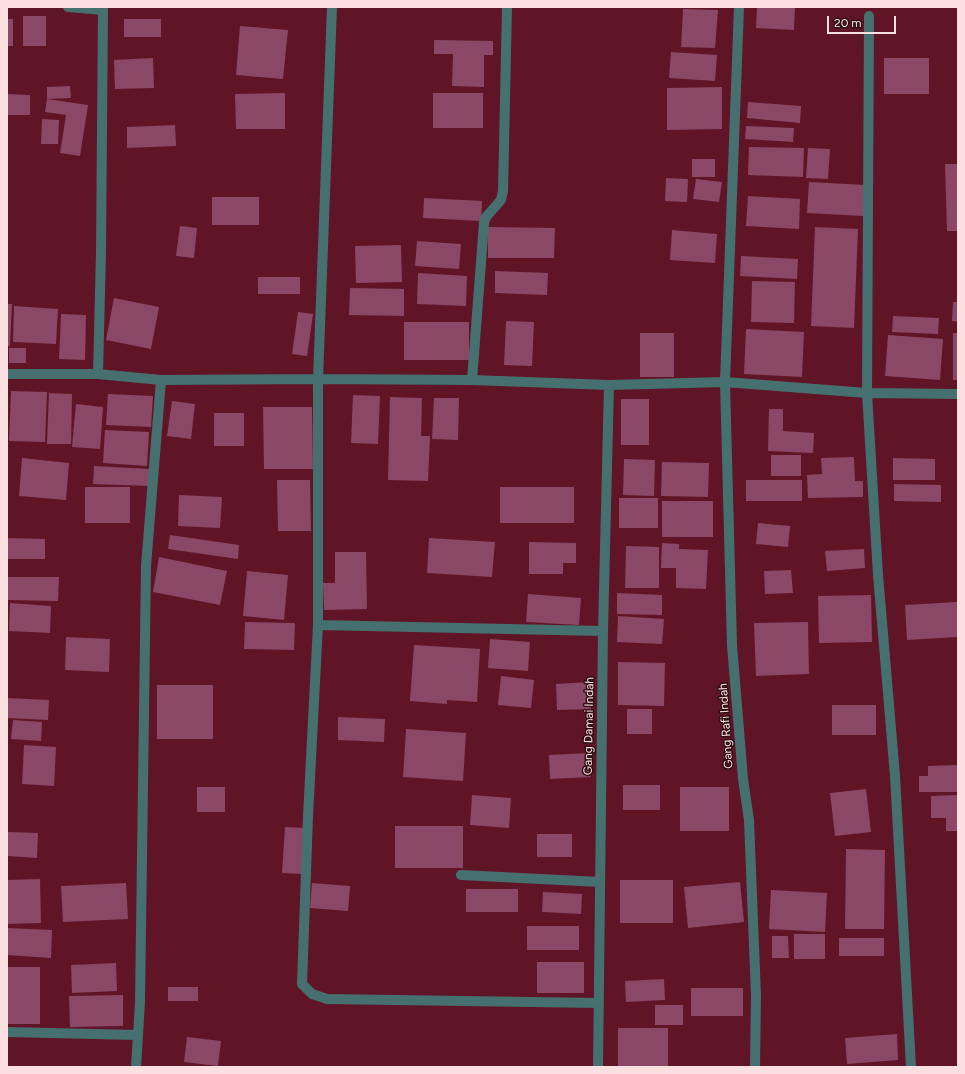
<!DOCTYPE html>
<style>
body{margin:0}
#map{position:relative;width:965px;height:1074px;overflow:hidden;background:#5f1525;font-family:Figtree,sans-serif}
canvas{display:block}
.frame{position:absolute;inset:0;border:8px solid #fcdfe1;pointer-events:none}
.scale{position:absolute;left:827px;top:16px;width:69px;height:18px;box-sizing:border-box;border:2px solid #fcdfe1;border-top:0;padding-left:5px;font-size:12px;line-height:14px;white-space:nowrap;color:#fcdfe1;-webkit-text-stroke:3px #311015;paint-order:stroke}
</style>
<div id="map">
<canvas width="965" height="1074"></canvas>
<div class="frame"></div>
<div class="scale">20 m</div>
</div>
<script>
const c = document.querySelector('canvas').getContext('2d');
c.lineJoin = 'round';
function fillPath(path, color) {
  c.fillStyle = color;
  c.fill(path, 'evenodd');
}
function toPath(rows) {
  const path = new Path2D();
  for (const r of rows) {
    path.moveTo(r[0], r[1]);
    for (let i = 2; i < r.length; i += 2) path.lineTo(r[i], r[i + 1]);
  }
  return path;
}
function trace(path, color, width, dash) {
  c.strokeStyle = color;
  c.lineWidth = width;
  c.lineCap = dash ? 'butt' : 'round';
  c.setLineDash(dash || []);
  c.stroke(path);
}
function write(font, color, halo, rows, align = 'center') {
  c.font = font + ' Figtree,sans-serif';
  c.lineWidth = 3;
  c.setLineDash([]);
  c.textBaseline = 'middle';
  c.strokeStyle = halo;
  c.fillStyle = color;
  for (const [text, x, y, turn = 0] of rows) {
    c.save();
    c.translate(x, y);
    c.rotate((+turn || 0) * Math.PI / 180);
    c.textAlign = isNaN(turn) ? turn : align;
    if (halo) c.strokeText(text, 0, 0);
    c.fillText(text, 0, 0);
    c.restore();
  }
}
fillPath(toPath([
 [757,7,795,7,794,30,756,28],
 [683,9,718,10,715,48,681,47],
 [23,16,46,16,46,46,23,46],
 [7,19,13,19,13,46,7,46],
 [124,19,161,19,161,37,124,37],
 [240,26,288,30,283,79,236,75],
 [434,40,493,41,493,55,484,55,484,87,452,86,453,54,434,54],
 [671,52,717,55,715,81,669,78],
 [153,58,154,88,115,89,114,60],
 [884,58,929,58,929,94,884,94],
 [70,86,71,98,47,99,47,87],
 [722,87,722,129,667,130,667,88],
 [285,93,285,129,236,129,235,94],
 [433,93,483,93,483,128,433,128],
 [7,94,30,95,30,115,7,115],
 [47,99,88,105,80,156,60,153,66,115,45,112],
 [748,102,801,106,800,123,747,118],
 [42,119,59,120,58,144,41,144],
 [175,125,176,146,127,148,127,127],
 [746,126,794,128,793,142,745,139],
 [749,147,804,148,803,177,748,175],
 [808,148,830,149,828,179,806,178],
 [692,159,715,159,715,177,692,177],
 [945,164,958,164,958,231,947,231],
 [666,178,688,179,687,202,665,201],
 [696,179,722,182,719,202,693,199],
 [809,182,865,185,863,216,807,213],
 [748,196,800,199,799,229,746,226],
 [212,197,259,197,259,225,212,225],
 [424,198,482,201,481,221,423,218],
 [180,226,197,228,194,258,176,256],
 [488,227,555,228,554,258,488,258],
 [815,227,858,229,854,328,811,326],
 [672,230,717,234,715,263,670,260],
 [417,241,461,244,459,269,415,266],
 [401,245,402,282,356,283,355,246],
 [741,256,798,259,797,279,740,276],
 [495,271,548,273,547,295,495,293],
 [418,273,467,276,466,306,417,304],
 [258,277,300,277,300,294,258,294],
 [752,281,795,282,794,323,751,322],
 [350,288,404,289,404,316,349,315],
 [114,298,159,307,151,349,106,340],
 [953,302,958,302,958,322,952,321],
 [7,304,12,304,10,346,7,346],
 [14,306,58,309,56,344,13,342],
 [298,312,313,314,307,356,292,354],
 [61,314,86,315,85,360,59,359],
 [893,316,939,318,938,334,892,332],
 [506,321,534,322,532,366,504,365],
 [404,322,469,322,469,360,404,360],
 [746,329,804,332,802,377,744,374],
 [640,333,674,333,674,377,640,377],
 [953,333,958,333,958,380,953,380],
 [888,335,943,339,940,380,885,376],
 [9,348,26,348,26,363,9,363],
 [11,391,47,392,45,442,9,441],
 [49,393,72,394,71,444,47,444],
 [108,394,153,396,151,427,106,425],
 [353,395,380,396,378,444,351,443],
 [390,397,422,398,421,436,430,436,428,481,388,480],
 [434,398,459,398,458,440,432,439],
 [621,399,649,399,649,445,621,445],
 [172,401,195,404,191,439,167,436],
 [76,404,103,407,100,449,72,447],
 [263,407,312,407,313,469,264,469],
 [769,409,783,409,783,431,814,433,813,453,768,451],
 [214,413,244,413,244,446,214,446],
 [105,430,149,432,147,466,103,463],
 [771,455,801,455,801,476,771,476],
 [854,457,855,481,863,481,863,497,808,498,807,475,822,474,821,458],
 [22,458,69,463,66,500,19,496],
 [893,458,935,459,935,480,893,480],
 [624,459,655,460,654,496,623,495],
 [662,462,709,463,708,497,661,496],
 [94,466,150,469,149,486,93,484],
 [277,480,310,480,311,531,278,531],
 [746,480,802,480,802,501,746,501],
 [894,484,941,485,941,502,894,501],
 [85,487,130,487,130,523,85,523],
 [500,487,574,487,574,523,500,523],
 [179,495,222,497,220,528,178,526],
 [619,498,658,498,658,528,619,528],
 [662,501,713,501,713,537,662,537],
 [758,523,790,526,788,547,756,544],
 [170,535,239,545,238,559,168,549],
 [7,538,45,539,45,559,7,559],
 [429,538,495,542,492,577,427,573],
 [529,542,576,543,576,563,563,563,563,574,529,574],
 [662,543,679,544,679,549,708,550,706,589,676,588,676,568,661,568],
 [626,546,659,547,659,588,625,588],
 [864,549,865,568,827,571,825,551],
 [335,552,366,552,367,609,324,610,323,583,335,583],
 [159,557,227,571,220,605,153,592],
 [791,570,793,593,765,594,764,571],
 [247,571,288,575,284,620,243,616],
 [7,577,59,577,58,601,7,600],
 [617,593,662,595,662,615,617,614],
 [528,594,581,598,579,625,526,622],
 [871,595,872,642,819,643,818,596],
 [957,602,958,637,907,640,905,605],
 [10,603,51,606,50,633,9,631],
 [618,616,664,619,662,644,617,642],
 [245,622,295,623,294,650,244,649],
 [808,622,809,674,756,676,754,623],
 [66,637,110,639,109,672,65,670],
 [490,639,530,642,528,671,488,668],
 [414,645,480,649,477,702,447,700,447,704,410,701],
 [618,662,665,663,664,706,618,705],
 [501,676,534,680,531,708,498,705],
 [590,682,591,709,557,710,556,684],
 [157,685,213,685,213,739,157,739],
 [7,698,49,700,48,720,7,718],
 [832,705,876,705,876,735,832,735],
 [627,709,652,709,652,734,627,734],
 [338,717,385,719,384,742,338,740],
 [13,720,42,722,41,741,11,739],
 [406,729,466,733,463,781,403,777],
 [24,745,56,747,54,786,22,784],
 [589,753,591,777,550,779,549,755],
 [958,765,958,792,919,792,919,776,928,776,928,766],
 [623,785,660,785,660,810,623,810],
 [197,787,225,787,225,812,197,812],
 [680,787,729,787,729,831,680,831],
 [866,789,871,832,835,836,830,793],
 [472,795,511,798,509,828,470,825],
 [958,795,958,831,946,831,946,818,931,818,931,796],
 [395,826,463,826,463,868,395,868],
 [285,827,305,828,302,874,282,873],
 [8,832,38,833,37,858,7,856],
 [537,834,572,834,572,857,537,857],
 [846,849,885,850,884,929,845,929],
 [40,879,41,923,7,924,7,880],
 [620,880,673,880,673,923,620,923],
 [740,882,744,922,688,928,684,887],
 [126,883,128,919,63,922,61,886],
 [312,883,350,886,348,911,310,908],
 [466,889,518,889,518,912,466,912],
 [771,890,827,893,825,932,769,929],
 [543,892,582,894,581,914,542,912],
 [527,926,579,926,579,950,527,950],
 [7,928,52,930,51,958,7,955],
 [794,934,825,934,825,959,794,959],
 [772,936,788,936,789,958,772,958],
 [839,938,884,938,884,956,839,956],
 [537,962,584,962,584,993,537,993],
 [116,963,117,991,72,993,71,965],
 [7,967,40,967,40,1024,7,1024],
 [664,979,665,1000,626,1002,625,981],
 [168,987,198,987,198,1001,168,1001],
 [691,988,743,988,743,1016,691,1016],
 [123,995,123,1026,70,1027,69,996],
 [655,1005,683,1005,683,1025,655,1025],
 [618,1028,668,1028,668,1067,618,1067],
 [897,1034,898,1060,847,1064,845,1038],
 [187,1037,221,1041,218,1066,184,1062]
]), '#8b4766');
trace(toPath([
 [68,7,103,10],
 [332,7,318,379,318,625,308,816,302,984,312,994,327,999,599,1003],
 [739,7,725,382,732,645,743,779,749,820,756,996,755,1067],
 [869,16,867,393,878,575,895,776,911,1067],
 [7,374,98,374,161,380,318,379,472,380,609,385,725,382,867,393,958,394],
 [98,374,101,251,103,7],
 [472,380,484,223,486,217,501,200,503,191,507,7],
 [318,625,603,631],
 [461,875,600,882],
 [7,1032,137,1035],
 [136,1067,140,1002,146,566,161,380],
 [598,1067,603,631,609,385]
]), '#46706f', 10);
write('12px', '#fcdfe1', '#311015', [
 ["Gang Damai Indah",589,726,-89],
 ["Gang Rafi Indah",726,726,-94]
]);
</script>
